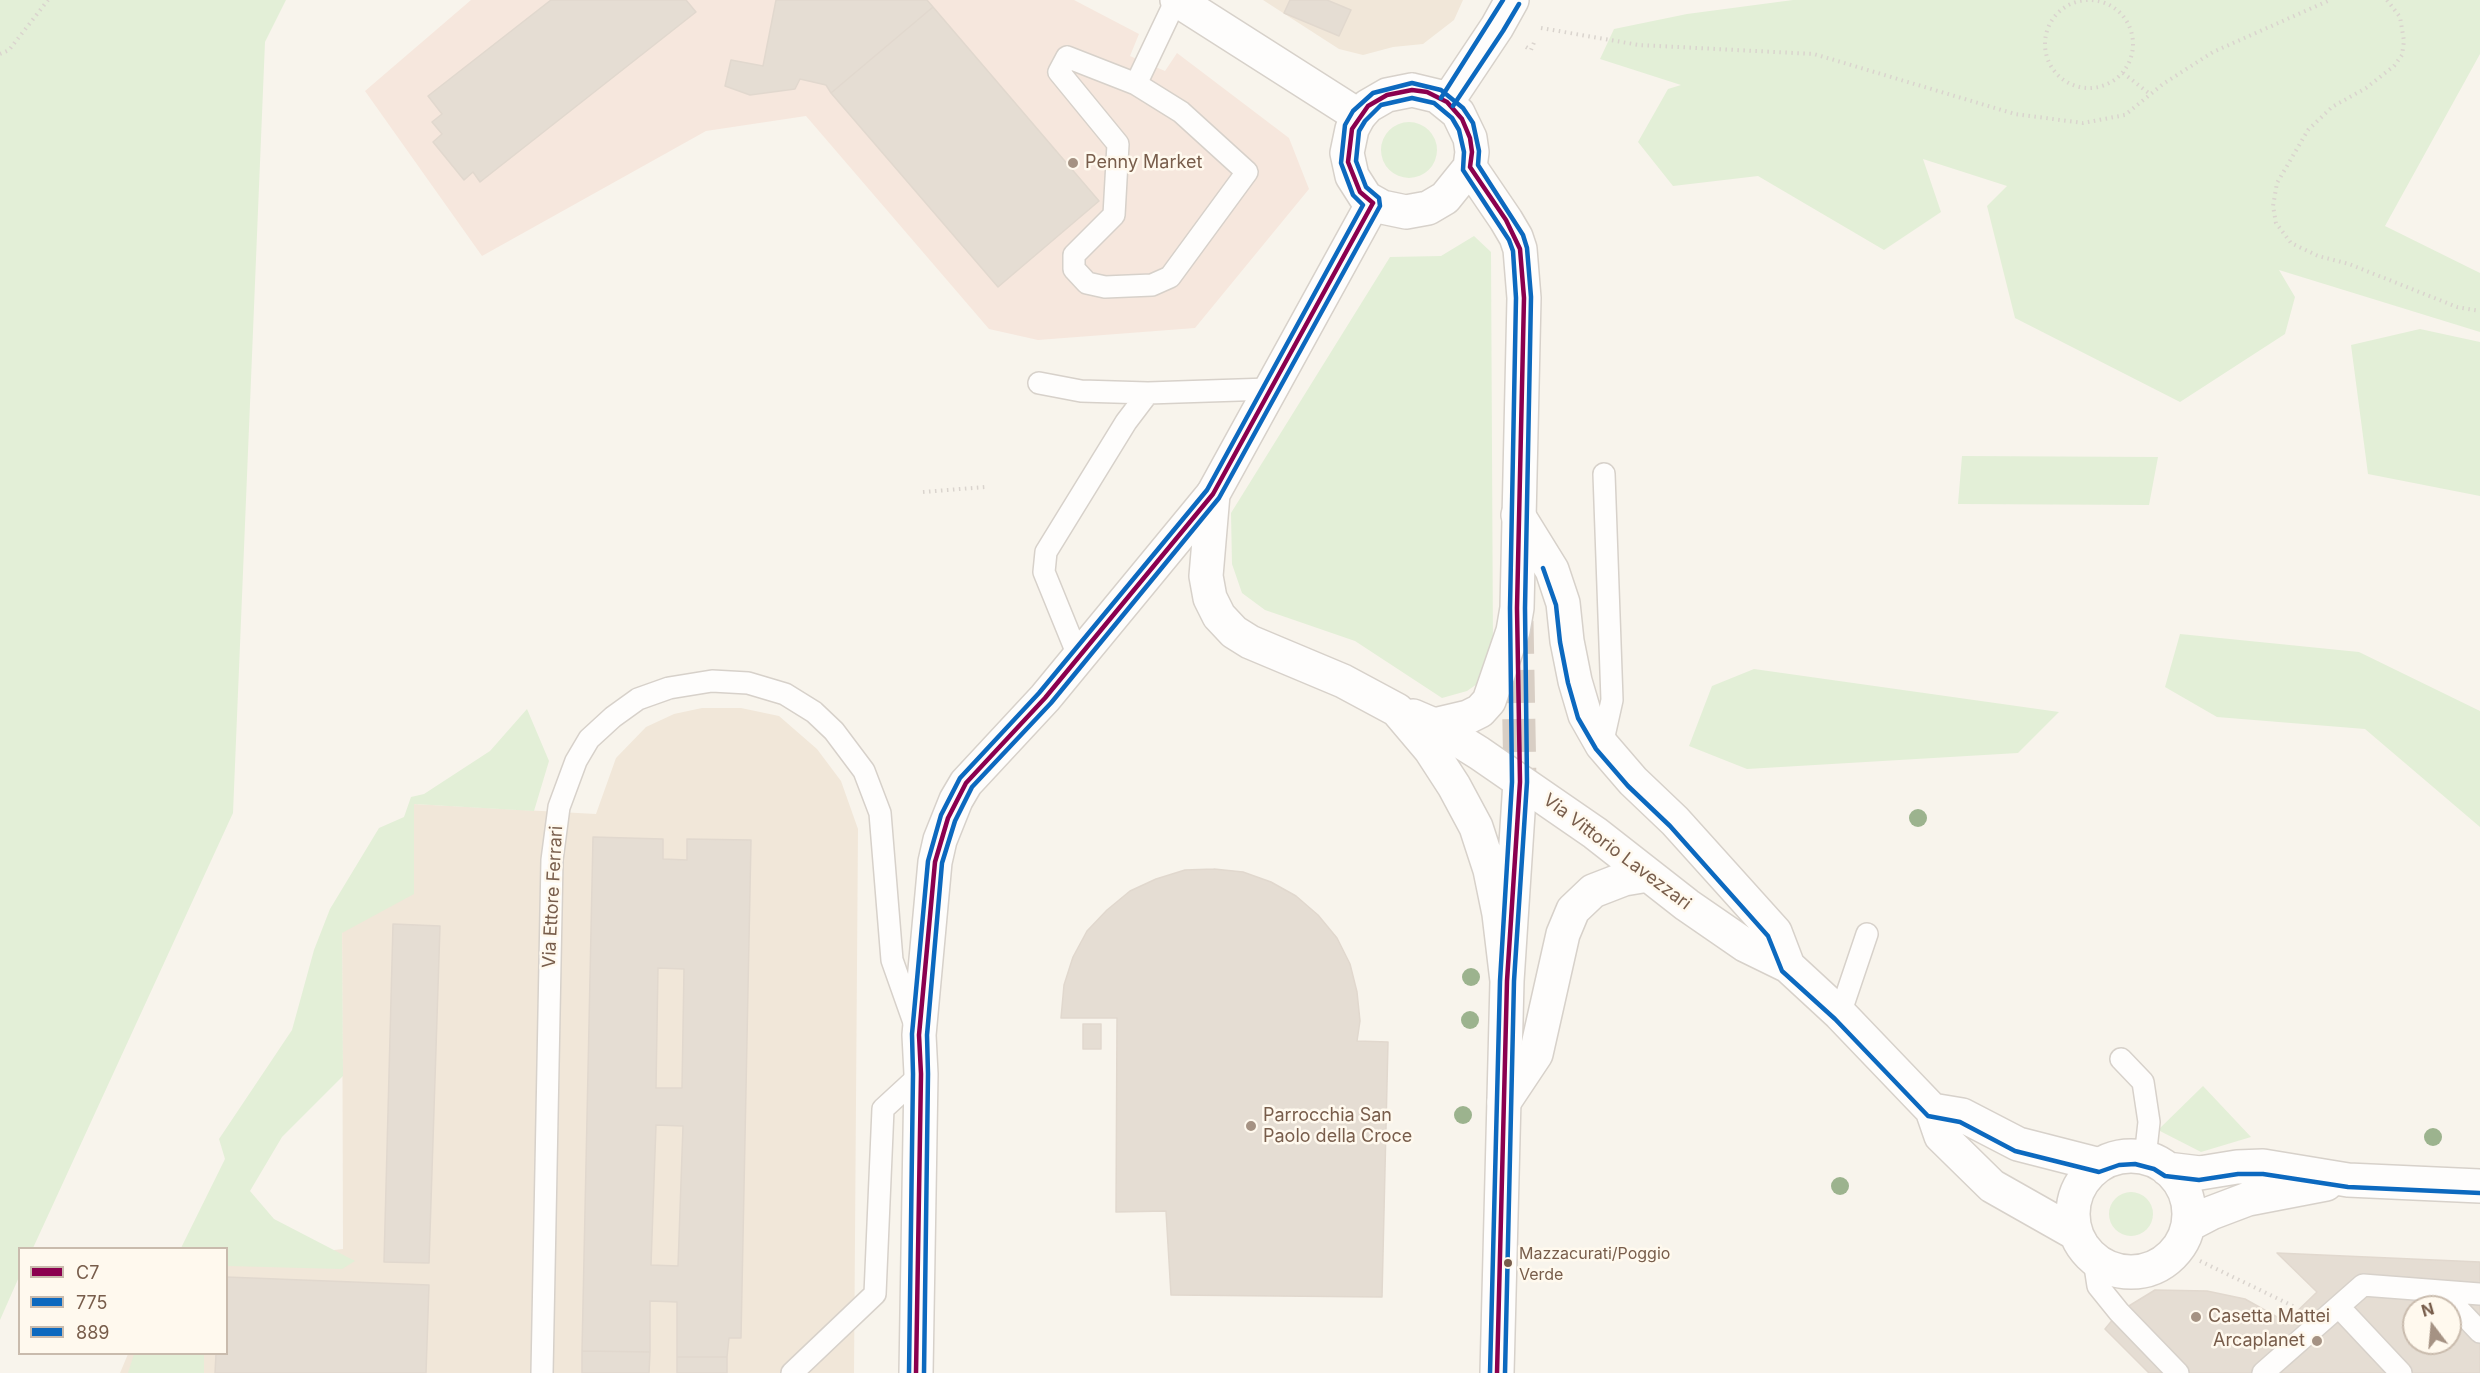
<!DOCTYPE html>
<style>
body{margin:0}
#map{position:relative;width:2480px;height:1373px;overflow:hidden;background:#f8f4ec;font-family:Inter,sans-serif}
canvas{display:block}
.legend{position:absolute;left:18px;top:1247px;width:210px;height:108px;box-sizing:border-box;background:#fff9ee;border:2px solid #c9bbad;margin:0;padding:8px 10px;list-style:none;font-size:18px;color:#785d4b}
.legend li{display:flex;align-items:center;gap:12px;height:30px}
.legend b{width:30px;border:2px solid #c9bbad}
.north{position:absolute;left:2402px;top:1295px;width:60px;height:60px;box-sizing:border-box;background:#fff9ee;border:2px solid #c9bbad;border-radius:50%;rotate:344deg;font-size:16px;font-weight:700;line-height:24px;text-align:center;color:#785d4b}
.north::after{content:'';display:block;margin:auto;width:21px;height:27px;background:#a59283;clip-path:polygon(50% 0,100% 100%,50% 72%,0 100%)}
</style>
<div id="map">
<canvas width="2480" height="1373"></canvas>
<ul class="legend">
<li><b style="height:8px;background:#8b004f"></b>C7</li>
<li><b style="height:8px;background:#0c69bf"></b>775</li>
<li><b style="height:8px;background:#0c69bf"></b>889</li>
</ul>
<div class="north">N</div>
</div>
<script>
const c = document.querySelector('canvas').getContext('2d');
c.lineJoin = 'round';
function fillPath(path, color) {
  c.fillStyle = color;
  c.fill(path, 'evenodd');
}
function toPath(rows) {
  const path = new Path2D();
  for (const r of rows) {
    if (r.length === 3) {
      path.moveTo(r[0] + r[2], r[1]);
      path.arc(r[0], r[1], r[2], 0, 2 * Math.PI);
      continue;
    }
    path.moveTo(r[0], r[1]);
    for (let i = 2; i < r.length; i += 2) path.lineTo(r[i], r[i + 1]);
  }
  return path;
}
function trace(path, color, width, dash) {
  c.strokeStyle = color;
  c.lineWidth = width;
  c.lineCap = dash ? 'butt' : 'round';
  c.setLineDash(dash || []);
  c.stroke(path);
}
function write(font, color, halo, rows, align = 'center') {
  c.font = font + ' Inter,sans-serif';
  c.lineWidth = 5;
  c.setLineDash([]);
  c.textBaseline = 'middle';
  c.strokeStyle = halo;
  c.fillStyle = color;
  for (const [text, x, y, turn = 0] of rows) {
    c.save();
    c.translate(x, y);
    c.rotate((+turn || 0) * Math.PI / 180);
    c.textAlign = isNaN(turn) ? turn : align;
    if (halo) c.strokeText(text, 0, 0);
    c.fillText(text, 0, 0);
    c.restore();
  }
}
fillPath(toPath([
 [1263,0,1463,0,1454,20,1423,44,1393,47,1363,55,1339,49],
 [702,708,741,708,779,716,817,749,841,781,858,829,854,1373,120,1373,128,1354,226,1354,227,1262,343,1249,342,902,414,804,596,814,616,758,646,727,674,714]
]), '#f1e7d9');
fillPath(toPath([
 [471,0,1074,0,1139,34,1130,56,1165,71,1177,53,1289,138,1309,189,1195,328,1038,340,989,329,806,116,706,131,482,256,365,91]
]), '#f6e7dd');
fillPath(toPath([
 [0,0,286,0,265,42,233,813,33,1248,20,1248,19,1277,0,1320],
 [1793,0,2480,0,2480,54,2385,226,2480,273,2480,332,2279,270,2295,297,2285,334,2180,402,2015,318,1987,206,2007,186,1923,159,1941,212,1884,250,1758,176,1673,186,1638,142,1668,89,1681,85,1600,59,1614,29,1687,14],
 [1409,150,28],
 [1474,236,1491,252,1493,649,1490,675,1467,691,1442,698,1355,641,1265,610,1242,593,1232,564,1231,513,1390,257,1441,256],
 [2420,329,2480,342,2480,496,2368,474,2351,345],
 [1962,456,2158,457,2149,505,1958,504],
 [2180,634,2359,652,2480,711,2480,827,2365,729,2217,717,2165,687],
 [1754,669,2059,712,2018,753,1747,769,1689,746,1712,686],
 [527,709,549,761,534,811,414,804,414,894,342,933,343,1076,282,1137,250,1191,274,1219,355,1261,342,1269,227,1266,226,1248,181,1248,225,1159,219,1139,292,1030,314,950,330,909,379,828,404,817,411,797,424,794,490,751],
 [2203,1086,2251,1137,2201,1152,2158,1130],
 [2131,1214,22],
 [134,1354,204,1354,204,1373,128,1373]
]), '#e3efd7');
const building = toPath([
 [551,0,686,0,696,12,480,182,473,172,464,180,433,142,442,134,432,122,442,114,428,96,551,0],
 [776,0,927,0,933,7,831,93,826,85,800,79,795,89,750,95,725,86,731,60,763,66,776,0],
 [1290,0,1327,0,1351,10,1339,36,1284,13,1290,0],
 [933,7,1099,201,998,287,831,93,933,7],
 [593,837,663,839,663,859,687,860,687,839,751,840,741,1338,729,1338,727,1357,677,1357,677,1302,650,1301,650,1352,582,1351,593,837],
 [658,968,684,969,682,1088,656,1088,658,968],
 [656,1125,683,1126,678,1266,651,1265,656,1125],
 [1214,869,1243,872,1271,882,1296,896,1318,915,1337,938,1350,964,1357,992,1360,1021,1357,1041,1388,1042,1382,1297,1171,1295,1166,1211,1116,1212,1117,1018,1061,1018,1064,985,1073,957,1087,931,1107,910,1130,891,1156,879,1185,870,1214,869],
 [393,924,440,926,429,1263,384,1262,393,924],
 [1083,1024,1101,1024,1101,1049,1083,1049,1083,1024],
 [2277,1253,2480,1262,2480,1373,2149,1373,2105,1329,2119,1312,2155,1290,2207,1291,2245,1299,2286,1322,2317,1292,2277,1253],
 [2414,1307,2450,1307,2450,1343,2414,1343,2414,1307],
 [226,1277,429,1285,426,1373,215,1373,216,1354,226,1354,226,1277],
 [582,1351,650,1352,649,1373,582,1373,582,1351],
 [677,1357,727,1357,727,1373,677,1373,677,1357]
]);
fillPath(building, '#e5ddd3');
trace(building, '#e1d8ce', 1.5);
trace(toPath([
 [1517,621,1520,782]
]), '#d8cec4', 33, [33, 16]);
const service = toPath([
 [1067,57,1136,84,1181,112,1247,172,1170,277,1152,285,1105,287,1087,283,1074,269,1074,255,1114,215,1118,144,1059,72,1067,57],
 [1136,84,1176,0],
 [1039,383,1081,391,1148,393],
 [1079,658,1044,572,1046,552,1126,422,1148,393,1269,389],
 [1602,745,1612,700,1604,474],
 [1840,1014,1867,934],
 [2121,1059,2143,1082,2149,1122,2145,1158],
 [2094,1260,2098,1286,2119,1312,2178,1373],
 [2442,1292,2480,1332],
 [2339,1307,2401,1373],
 [542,1373,552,860,559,807,576,761,589,739,613,717,638,699,669,688,712,681,748,683,785,694,814,712,834,731,864,771,880,813,892,960,916,1028],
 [792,1373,875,1294,883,1109,921,1074],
 [2263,1373,2363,1285,2480,1294]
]);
const minor = toPath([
 [1177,0,1359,116],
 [1518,515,1552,570,1563,603,1567,641,1575,681,1585,715,1602,745,1633,781,1675,821,1775,932,1788,966],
 [1413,716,1434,725,1479,753,1595,833,1687,905,1745,945,1788,966,1840,1014,1932,1110,1941,1136,1992,1186,2075,1233],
 [1504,1102,1536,1054,1563,934,1573,910,1593,891,1624,879,1648,875],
 [1932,1110,1962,1115,2018,1144,2100,1165],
 [2131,1214,58],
 [2167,1169,2200,1173,2237,1167,2263,1166,2348,1180,2480,1186],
 [2188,1225,2211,1213,2248,1199,2326,1184],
 [916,1373,921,1074,919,1035,935,862,940,840,956,800,966,783,1045,698,1213,494]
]);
const tertiary = toPath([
 [1412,90,1437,96,1458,113,1470,138,1472,152,1470,167,1445,198,1428,208,1406,212,1382,207,1366,198,1352,176,1347,153,1352,129,1359,116,1368,106,1387,95,1412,90],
 [1447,102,1497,27,1512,0],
 [1373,203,1213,494,1206,576,1210,598,1219,616,1234,632,1250,642,1343,681,1397,710,1430,749,1454,786,1476,827,1490,870,1499,914,1507,981],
 [1434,725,1468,717,1480,711,1489,701,1513,631,1517,608,1524,298,1520,249,1516,237,1506,220,1470,167],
 [1497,1373,1507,981,1520,782]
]);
trace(service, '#d7d1ca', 24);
trace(minor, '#d7d1ca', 36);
trace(tertiary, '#d7d1ca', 36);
trace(toPath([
 [2387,0,2400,17,2404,41,2402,55,2394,66,2366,88,2332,107,2308,130,2277,183,2273,206,2276,223,2291,243,2318,256,2349,264,2457,307,2480,311],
 [2089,44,44],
 [1541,28,1639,45,1814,54,2015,114,2083,123,2125,115,2163,84,2213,52,2330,0],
 [1526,47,1531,50,1535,40],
 [0,54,9,50,48,0],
 [2123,73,2150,94],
 [923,492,985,487],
 [2200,1261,2293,1306]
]), '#dad4ce', 4, [1.5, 4.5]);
trace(service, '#fefdfc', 21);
trace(minor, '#fefdfc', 33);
trace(tertiary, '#fefdfc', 33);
trace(toPath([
 [1373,203,1360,192,1348,162,1352,129,1368,106,1387,95,1412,90,1427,92,1447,102,1462,119,1470,138,1472,152,1470,167,1506,220,1520,249,1524,298,1517,608,1520,782,1507,981,1497,1373],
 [916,1373,921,1074,919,1035,935,862,948,818,966,783,1045,698,1213,494,1373,203]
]), '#8b004f', 4.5);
trace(toPath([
 [1453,106,1503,31,1519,4],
 [1543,568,1556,605,1560,642,1568,683,1578,718,1596,749,1628,786,1670,826,1768,936,1782,971,1835,1019,1928,1116,1960,1122,2015,1151,2099,1172,2119,1165,2135,1164,2154,1169,2165,1176,2199,1180,2238,1174,2263,1174,2348,1187,2480,1193],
 [924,1373,928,1074,927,1035,942,863,955,821,972,787,1051,703,1219,498,1380,206,1379,198,1366,187,1356,161,1359,131,1365,121,1381,105,1412,98,1434,103,1452,118,1459,130,1464,152,1463,170,1509,240,1513,251,1516,298,1510,608,1512,782,1500,981,1490,1373]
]), '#0c69bf', 4.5);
trace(toPath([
 [1441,98,1503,0],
 [909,1373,913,1074,912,1034,928,861,941,815,960,778,1039,693,1207,490,1363,205,1353,195,1341,163,1345,125,1353,111,1373,93,1412,83,1441,90,1463,108,1473,123,1479,151,1478,165,1523,235,1527,248,1531,297,1525,608,1527,782,1514,981,1505,1373]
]), '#0c69bf', 4.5);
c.fillStyle = '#9cb38e';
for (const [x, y] of [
 [1918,818],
 [1471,977],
 [1470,1020],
 [1463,1115],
 [2433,1137],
 [1840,1186]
]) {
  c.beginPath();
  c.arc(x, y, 9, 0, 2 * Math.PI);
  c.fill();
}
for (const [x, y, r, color] of [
 [1073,163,6,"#a59283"],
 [1251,1126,6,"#a59283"],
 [1508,1263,5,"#785d4b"],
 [2196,1317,6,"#a59283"],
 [2317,1341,6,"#a59283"]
]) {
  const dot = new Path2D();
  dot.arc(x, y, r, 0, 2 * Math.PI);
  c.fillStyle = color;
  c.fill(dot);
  trace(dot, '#fff9ee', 2);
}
write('16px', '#785d4b', '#fff9ee', [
 ["Mazzacurati/Poggio",1519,1254],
 ["Verde",1519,1275]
], 'left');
write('18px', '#785d4b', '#fff9ee', [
 ["Penny Market",1085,163],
 ["Parrocchia San",1263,1116],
 ["Paolo della Croce",1263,1137],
 ["Casetta Mattei",2208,1317],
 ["Arcaplanet",2305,1341,"right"]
], 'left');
write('18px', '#785d4b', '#fff9ee', [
 ["Via Vittorio Lavezzari",1617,852,37],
 ["Via Ettore Ferrari",553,897,-87]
]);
</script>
